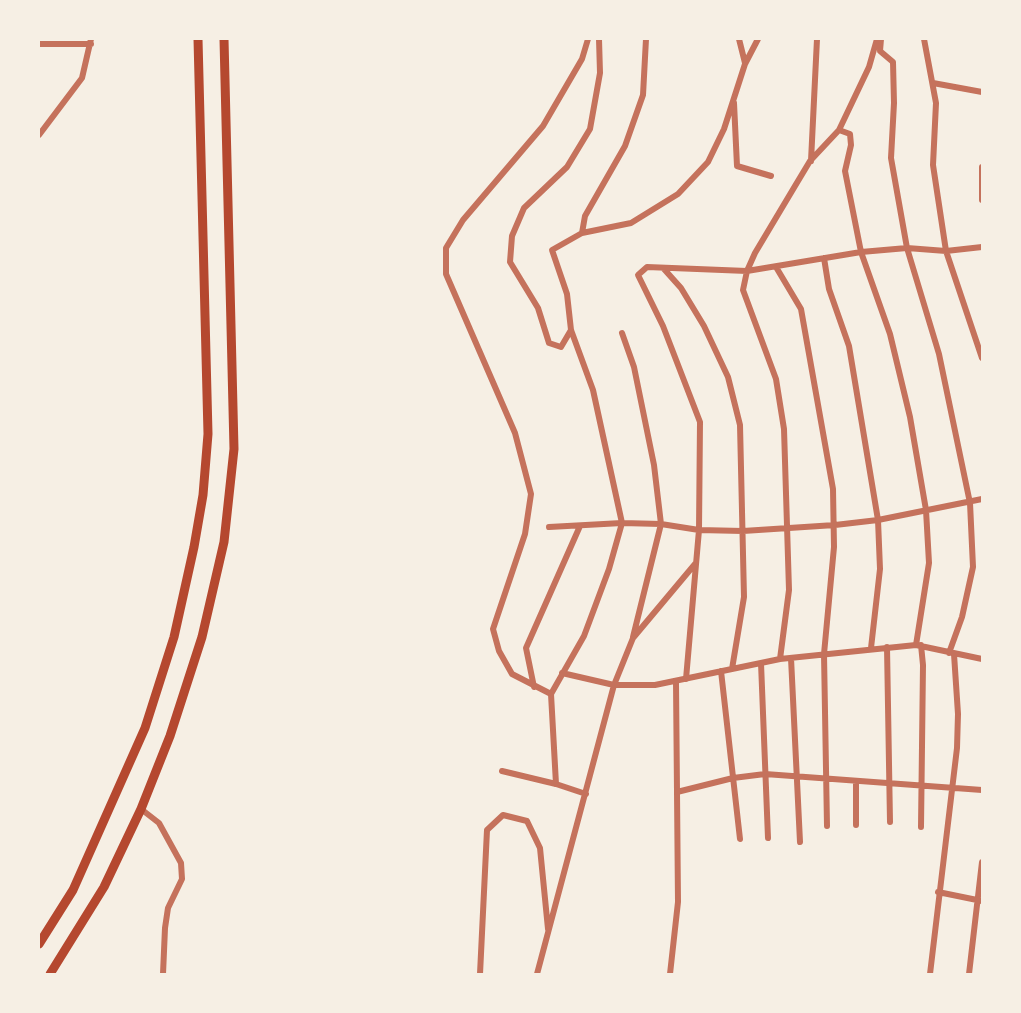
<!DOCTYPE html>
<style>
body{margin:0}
#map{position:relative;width:1021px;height:1013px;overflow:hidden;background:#f6efe4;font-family:Lato,sans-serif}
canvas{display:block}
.frame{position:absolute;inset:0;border:40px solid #f6efe4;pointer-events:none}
</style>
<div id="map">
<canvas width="1021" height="1013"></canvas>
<div class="frame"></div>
</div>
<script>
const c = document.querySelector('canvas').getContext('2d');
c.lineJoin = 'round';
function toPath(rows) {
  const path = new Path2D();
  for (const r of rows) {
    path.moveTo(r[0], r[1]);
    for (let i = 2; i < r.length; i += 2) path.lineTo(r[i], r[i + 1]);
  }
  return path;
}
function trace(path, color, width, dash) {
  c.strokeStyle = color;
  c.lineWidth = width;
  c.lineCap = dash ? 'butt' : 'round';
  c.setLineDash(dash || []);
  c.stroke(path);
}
trace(toPath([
 [739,39,745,63],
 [881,39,880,51,893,62,894,103,891,158,907,248,939,354,970,503,973,567,962,617,949,653],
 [924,39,936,103,933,165,946,251,982,358],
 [39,44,91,44],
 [933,83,982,92],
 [734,103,737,166,771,176],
 [839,130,850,134,851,145,845,171,861,252,890,334,910,417,926,510,929,563,916,645],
 [39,135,82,78,91,39],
 [811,161,817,39],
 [982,167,982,200],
 [582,233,585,216,625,146,643,95,646,39],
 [824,258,829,289,849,346,878,520,880,569,871,648],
 [776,267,801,309,833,489,834,547,824,654,827,826],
 [664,269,681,288,704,326,728,377,740,425,744,597,732,669],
 [571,330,561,347,549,343,538,308,510,262,512,236,524,208,567,167,590,129,600,73,599,39],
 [622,333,634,367,654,465,661,524,633,637],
 [549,527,622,523,661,524,699,530,743,531,835,525,878,520,982,499],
 [887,647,890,822],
 [791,658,800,842],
 [780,659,789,590,784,429,776,379,743,290,747,271,755,253,795,186,810,161,839,130,869,67,877,39],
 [761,663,768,838],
 [721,671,740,839],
 [562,673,614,685,655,685,780,659,916,645,982,659],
 [686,679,699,530,700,422,663,326,638,275,647,267,747,271,861,252,907,248,946,251,982,247],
 [534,687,526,648,580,526],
 [551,694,512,674,499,651,493,629,525,534,531,494,515,433,446,274,446,248,463,220,543,126,582,59,588,39],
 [502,771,556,784,586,794],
 [556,784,551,694,584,636,609,569,622,523,593,390,571,330,567,294,552,250,582,233,631,223,678,194,708,162,724,129,745,64,758,39],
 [677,792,733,778,765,774,982,790],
 [141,809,159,823,181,863,182,879,168,908,165,928,163,974],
 [856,825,856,782],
 [921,827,923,665,921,645],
 [938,892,982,901],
 [480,974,487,830,503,815,527,821,540,848,548,929],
 [537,974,614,685,633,638,695,564],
 [670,974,678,902,676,682],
 [930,974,957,748,958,714,954,654],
 [969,974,982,862]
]), '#c5725c', 6);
trace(toPath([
 [39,944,73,890,145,728,174,637,194,547,203,495,208,434,198,39],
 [50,974,104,887,141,809,170,736,202,637,224,542,234,449,224,39]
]), '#b5482f', 9);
</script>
